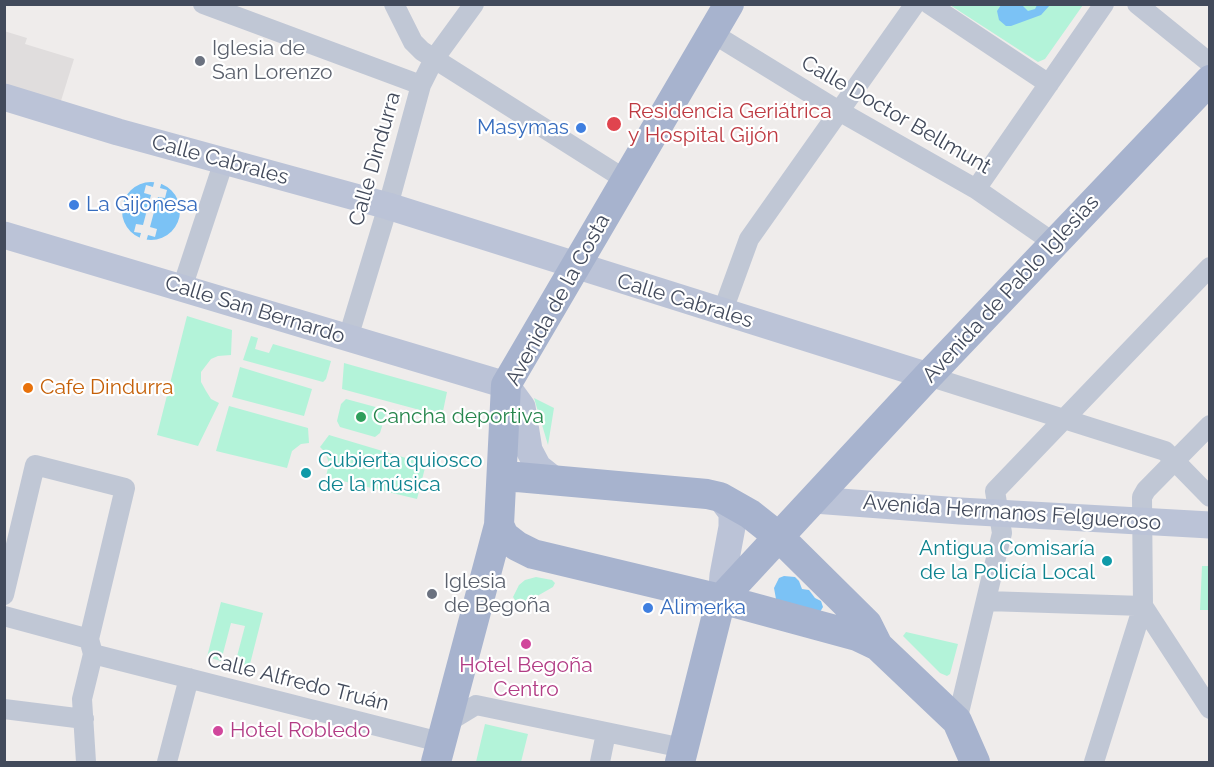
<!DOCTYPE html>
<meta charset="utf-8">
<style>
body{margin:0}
#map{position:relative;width:1214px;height:767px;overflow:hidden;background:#efeceb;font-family:Raleway,sans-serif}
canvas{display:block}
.frame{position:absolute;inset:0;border:6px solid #424a5b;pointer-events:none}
</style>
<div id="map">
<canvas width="1214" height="767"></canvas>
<div class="frame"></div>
</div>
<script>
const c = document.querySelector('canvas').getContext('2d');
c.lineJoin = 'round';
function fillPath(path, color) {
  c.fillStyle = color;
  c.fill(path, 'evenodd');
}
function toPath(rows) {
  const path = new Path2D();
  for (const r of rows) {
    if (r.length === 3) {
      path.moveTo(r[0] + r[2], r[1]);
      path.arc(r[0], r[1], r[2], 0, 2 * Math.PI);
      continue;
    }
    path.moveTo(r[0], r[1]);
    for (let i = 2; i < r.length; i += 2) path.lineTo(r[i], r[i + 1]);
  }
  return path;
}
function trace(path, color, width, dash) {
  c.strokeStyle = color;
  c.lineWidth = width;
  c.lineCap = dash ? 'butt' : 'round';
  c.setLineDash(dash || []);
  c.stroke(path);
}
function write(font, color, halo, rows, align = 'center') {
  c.font = font + ' Raleway,sans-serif';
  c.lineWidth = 4.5;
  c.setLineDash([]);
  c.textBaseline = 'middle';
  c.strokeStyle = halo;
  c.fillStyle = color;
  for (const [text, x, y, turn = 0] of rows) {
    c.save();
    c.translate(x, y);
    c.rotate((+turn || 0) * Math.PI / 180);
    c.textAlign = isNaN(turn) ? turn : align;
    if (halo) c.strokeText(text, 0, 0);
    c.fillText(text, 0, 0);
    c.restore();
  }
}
fillPath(toPath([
 [4,31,27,38,25,44,74,59,60,104,5,87]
]), '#e0dddd');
fillPath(toPath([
 [950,5,1083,5,1045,59,1038,62],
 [187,316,232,330,231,355,218,356,211,359,201,372,201,382,206,391,211,399,219,403,198,446,157,435],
 [251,336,258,338,255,349,269,353,273,344,331,361,326,379,323,382,243,360],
 [344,363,447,392,442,416,342,389],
 [240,367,312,389,304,416,232,397],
 [534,398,554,408,548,445],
 [346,399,383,409,386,413,380,433,375,437,340,427,337,421,341,404],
 [229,406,308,428,309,443,301,444,292,451,287,468,216,451],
 [329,435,426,464,417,499,326,477,329,463,325,452,320,447],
 [1202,566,1209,566,1209,610,1200,610],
 [536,577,552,580,555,583,553,587,525,603,517,603,513,597,519,585,525,580],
 [221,602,263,613,249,668,235,664,245,626,231,623,221,661,207,657],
 [906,632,958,644,950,674,947,676,940,673,903,636],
 [485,724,528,734,521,762,476,762]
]), '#b3f3d9');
fillPath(toPath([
 [1001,5,1022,5,1028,11,1035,9,1037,5,1050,5,1041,15,1011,26,1006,26,999,20,997,11],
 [151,211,29],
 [784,576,795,577,799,581,802,589,809,590,815,598,821,601,823,607,820,612,776,599,774,588,779,578]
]), '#7bc2f5');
fillPath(toPath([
 [155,179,162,181,160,188,167,190,165,198,158,197,150,227,157,229,155,237,148,235,146,242,143,242,139,240,141,233,134,232,136,224,143,225,151,195,144,193,146,185,153,187]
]), '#efeceb');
trace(toPath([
 [203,4,421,85],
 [394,4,413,42,422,51,626,180],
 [929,4,1049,84],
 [1137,4,1210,63],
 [712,33,839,111,976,189,1054,243],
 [976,189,1104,4],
 [182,288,224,161],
 [722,313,749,239,915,4],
 [348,338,388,206,421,85,434,59,474,4],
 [928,376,1165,451,1210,497],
 [4,595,35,465,125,488,89,639,93,654,82,699,86,762],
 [986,601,1143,606],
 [1143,606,1210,709],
 [4,616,89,639],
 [93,654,440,742,453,719,476,705,683,748],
 [4,709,84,719],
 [957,721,1002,533,995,491,1210,267],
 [167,762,189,678],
 [600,762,606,733],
 [1094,762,1143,606,1142,497,1146,490,1210,425]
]), '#c0c7d5', 20);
trace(toPath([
 [4,97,118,132,388,206,928,376],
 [4,235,506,385,522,407,529,450,538,467,553,479],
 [720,497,732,513,732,527,723,575,721,599],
 [814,500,960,511,1210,525]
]), '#bbc3d7', 27);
trace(toPath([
 [502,485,508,478,517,477,707,494,720,497,750,514,779,537,867,624,878,646],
 [499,525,504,536,517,546,533,554,721,599,857,636,878,646,957,721,975,762],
 [436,762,499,525,506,385,729,4],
 [680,762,721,599,928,376,1210,80]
]), '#a7b3ce', 30);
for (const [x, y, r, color] of [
 [200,61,6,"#6b7280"],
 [614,124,8,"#e0444e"],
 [581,128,6,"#3f7fe0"],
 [74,205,6,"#3f7fe0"],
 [28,388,6,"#e8710a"],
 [361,417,6,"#2e9e5b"],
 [306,473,6,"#0f9aa8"],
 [1107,561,6,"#0f9aa8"],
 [432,594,6,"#6b7280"],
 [648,608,6,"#3f7fe0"],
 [526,644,6,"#d1479c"],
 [218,731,6,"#d1479c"]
]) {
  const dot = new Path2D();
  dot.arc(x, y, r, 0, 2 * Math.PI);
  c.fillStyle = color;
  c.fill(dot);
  trace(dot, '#fff', 2);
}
write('21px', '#5b616d', '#fff', [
 ["Iglesia de",212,49],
 ["San Lorenzo",212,73],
 ["Iglesia",444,582],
 ["de Begoña",444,606]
], 'left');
write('21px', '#be3a42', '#fff', [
 ["Residencia Geriátrica",628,112],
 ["y Hospital Gijón",628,136]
], 'left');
write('21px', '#424a5b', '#fff', [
 ["Calle Doctor Bellmunt",896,115,30],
 ["Calle Dindurra",375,159,-74],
 ["Calle Cabrales",220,160,15],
 ["Avenida de Pablo Iglesias",1011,289,-47],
 ["Avenida de la Costa",558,300,-61],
 ["Calle Cabrales",685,301,17],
 ["Calle San Bernardo",255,310,17],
 ["Avenida Hermanos Felgueroso",1012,513,4],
 ["Calle Alfredo Truán",298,682,14]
]);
write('21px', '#366cbe', '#fff', [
 ["Masymas",569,128,"right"],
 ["La Gijonesa",86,205],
 ["Alimerka",660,608]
], 'left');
write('21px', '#c56008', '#fff', [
 ["Cafe Dindurra",40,388]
], 'left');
write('21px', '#27864d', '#fff', [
 ["Cancha deportiva",373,417]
], 'left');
write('21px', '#0d838f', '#fff', [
 ["Cubierta quiosco",318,461],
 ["de la música",318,485],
 ["Antigua Comisaría",1095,549,"right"],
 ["de la Policía Local",1095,573,"right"]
], 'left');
write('21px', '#b23c85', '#fff', [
 ["Hotel Begoña",526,666],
 ["Centro",526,690],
 ["Hotel Robledo",230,731,"left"]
]);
</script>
